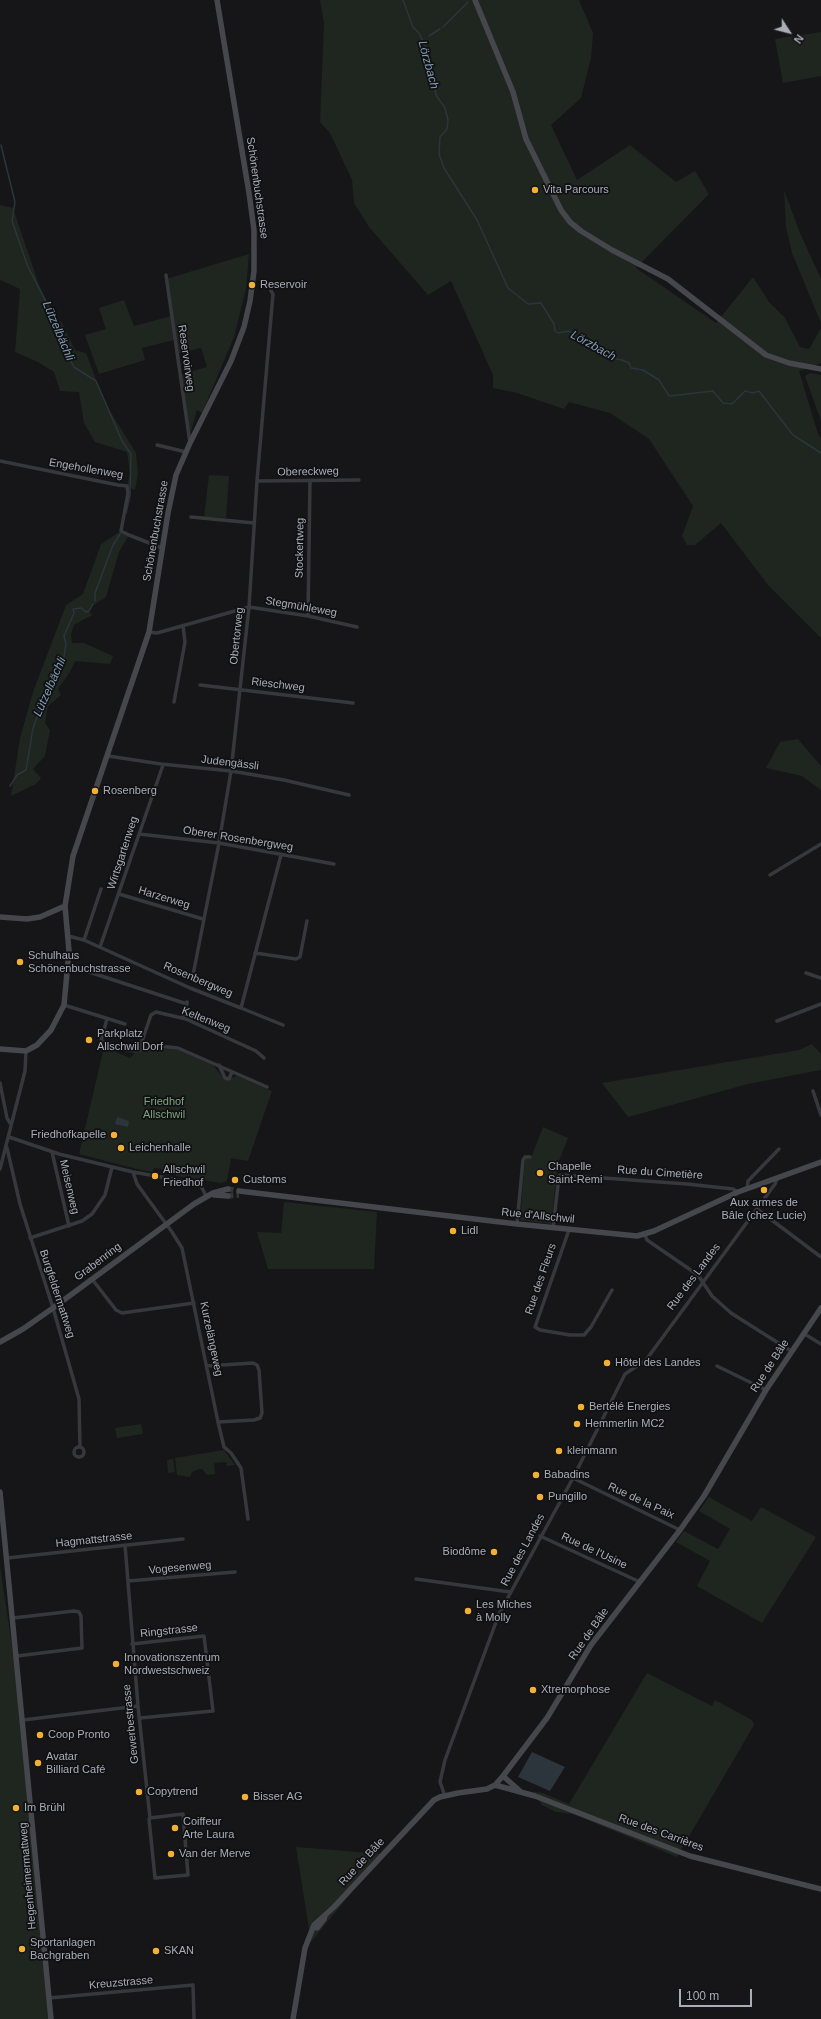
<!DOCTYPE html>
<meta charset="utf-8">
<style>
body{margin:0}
#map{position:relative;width:821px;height:2019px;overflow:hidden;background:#161618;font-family:Helvetica,sans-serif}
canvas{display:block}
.north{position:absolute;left:769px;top:12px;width:40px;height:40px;-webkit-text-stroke:3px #111113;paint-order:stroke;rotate:126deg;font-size:11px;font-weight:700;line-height:16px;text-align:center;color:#a8adb8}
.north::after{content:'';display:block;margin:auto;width:14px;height:18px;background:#a8adb8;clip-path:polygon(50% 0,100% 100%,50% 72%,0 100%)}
.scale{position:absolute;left:679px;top:1989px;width:73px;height:18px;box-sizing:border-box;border:2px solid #a8adb8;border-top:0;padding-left:5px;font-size:12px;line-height:14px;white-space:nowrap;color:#a8adb8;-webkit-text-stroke:3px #111113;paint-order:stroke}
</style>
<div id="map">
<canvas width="821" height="2019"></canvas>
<div class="north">N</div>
<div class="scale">100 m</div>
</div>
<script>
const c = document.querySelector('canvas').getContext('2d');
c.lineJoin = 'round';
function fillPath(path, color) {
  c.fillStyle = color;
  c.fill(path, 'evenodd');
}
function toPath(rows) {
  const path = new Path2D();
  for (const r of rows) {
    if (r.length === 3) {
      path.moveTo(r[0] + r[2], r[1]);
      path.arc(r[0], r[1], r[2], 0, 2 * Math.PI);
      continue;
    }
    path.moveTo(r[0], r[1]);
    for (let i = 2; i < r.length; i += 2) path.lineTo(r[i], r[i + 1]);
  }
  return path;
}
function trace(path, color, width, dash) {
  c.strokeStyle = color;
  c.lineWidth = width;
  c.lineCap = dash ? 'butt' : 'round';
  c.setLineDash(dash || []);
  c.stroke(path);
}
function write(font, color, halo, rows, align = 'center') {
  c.font = font + ' Helvetica,sans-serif';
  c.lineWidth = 3.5;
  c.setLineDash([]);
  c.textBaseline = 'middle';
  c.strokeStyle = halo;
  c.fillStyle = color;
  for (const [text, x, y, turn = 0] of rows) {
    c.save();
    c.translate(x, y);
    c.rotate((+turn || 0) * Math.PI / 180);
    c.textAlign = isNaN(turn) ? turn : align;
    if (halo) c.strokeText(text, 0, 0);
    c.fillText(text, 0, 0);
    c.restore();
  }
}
fillPath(toPath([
 [320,0,579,0,593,33,591,58,581,98,551,125,577,180,630,145,676,182,695,171,709,194,636,268,716,323,753,277,769,302,785,318,800,347,809,349,821,328,821,363,799,371,818,434,821,438,821,638,768,585,721,523,695,545,687,545,682,536,693,506,649,439,610,413,569,402,564,409,517,393,493,388,493,375,451,281,428,295,369,227,354,203,352,180,330,133,320,122,324,23],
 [821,32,821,76,783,83,775,39],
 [784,190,800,233,821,279,821,323,792,253,786,227],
 [0,205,13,208,39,285,55,318,62,323,75,350,86,353,105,403,136,453,138,474,135,490,127,486,130,474,127,452,95,442,84,423,79,392,60,391,54,372,38,362,15,352,20,289,0,280],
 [249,254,246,289,234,337,202,413,197,410,190,435,179,375,207,367,201,348,176,354,174,340,142,348,145,360,99,374,85,335,106,329,99,308,124,300,134,326,171,316,166,279],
 [810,373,821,375,821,421,805,376],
 [209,475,229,476,226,518,204,517],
 [121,531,129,535,119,552,106,597,92,606,89,611,92,615,74,625,71,634,72,643,84,643,113,656,110,664,75,661,70,672,58,689,61,695,48,706,45,723,50,730,45,756,33,769,41,778,36,784,11,796,20,738,33,692,66,605,83,594,101,544],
 [798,739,821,766,821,790,802,776,766,768,780,742],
 [812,1044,821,1054,821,1070,748,1084,628,1117,602,1083,799,1050],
 [104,1047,130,1058,135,1053,154,1049,166,1048,179,1050,213,1065,225,1080,237,1076,272,1091,248,1161,231,1158,227,1181,221,1183,176,1176,176,1171,154,1168,153,1172,141,1170,79,1154],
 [543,1127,568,1138,558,1163,551,1224,520,1220,525,1159,531,1158],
 [284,1202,377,1212,374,1269,268,1269,257,1232,281,1233],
 [141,1424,143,1434,117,1438,115,1428],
 [224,1450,235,1465,227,1466,226,1462,214,1463,215,1474,207,1475,202,1469,199,1469,192,1472,190,1477,177,1475,175,1458],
 [173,1459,175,1472,168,1473,167,1460],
 [709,1497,752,1521,761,1507,816,1537,762,1623,697,1586,710,1561,676,1542,684,1531,718,1549,730,1529,699,1511],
 [0,1566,23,1720,51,2019,0,2019],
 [647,1673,712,1706,715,1700,752,1720,754,1725,677,1857,573,1814,556,1812,542,1805,533,1792,543,1793,569,1804],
 [296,1847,383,1854,311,1942]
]), '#1e261f');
fillPath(toPath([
 [117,1117,129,1121,128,1127,115,1124],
 [532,1752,565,1767,550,1791,518,1777]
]), '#2c353c');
trace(toPath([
 [403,0,413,27,419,33,425,46,426,61,432,76,436,95,445,108,448,120,447,129,440,137,439,154,444,168,477,220,508,288,528,304,541,303,554,324,555,331,558,333,569,331,583,341,598,347,611,358,622,360,629,363,631,368,643,370,659,380,669,396,713,391,723,403,732,404,745,391,753,393,759,391,793,435,821,453],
 [443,27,468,2],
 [429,36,440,29],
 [1,145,15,202,12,221,28,267,51,311,67,354,74,367,96,381,122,441,131,454,130,495,126,513],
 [95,601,95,593,113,545,120,534],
 [10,786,17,775,26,770,33,728,50,684,63,662,66,644,64,636,74,613,73,609,81,608,86,612,89,611,93,604]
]), '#2c353c', 1.5);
trace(toPath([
 [228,1189,239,1191],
 [228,1196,239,1195]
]), '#333438', 5.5, [5.5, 3]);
trace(toPath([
 [166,275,190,443],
 [157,445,186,452],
 [0,461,118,485,127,486,128,493,121,531,129,535,162,548],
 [257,481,359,480],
 [191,517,254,523],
 [308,616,310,481],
 [149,632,157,633,249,607,308,616,357,627],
 [200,685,353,703],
 [174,702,185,642,183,626],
 [108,756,161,764,231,771,284,780,349,795],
 [139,834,219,843,334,864],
 [770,875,821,844],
 [119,894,203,919],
 [68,936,84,940,190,988,241,1008,281,855],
 [84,940,101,889],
 [100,947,163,765],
 [255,953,296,959,300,957,307,921],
 [69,968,77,968,187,1004],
 [806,973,821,978],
 [192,980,219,843,231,771,249,607,257,481,273,294,271,291],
 [64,1005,125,1024],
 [241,1008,283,1025],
 [183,1016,187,1002],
 [107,1019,101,1041,126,1050,136,1051,159,1046,178,1048,267,1087],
 [777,1021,821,1004],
 [139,1050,151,1015,156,1012,186,1019,256,1051,264,1058],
 [219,1065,225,1078,229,1079,232,1072],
 [0,1083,7,1118,10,1123],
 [813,1091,821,1115],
 [9,1137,59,1154,133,1172,195,1183,201,1186,206,1196],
 [7,1148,20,1204,53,1308,79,1399,80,1447],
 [52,1152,69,1226],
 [0,1169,25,1071,26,1051],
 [133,1172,137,1184,172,1232,182,1248,218,1422,224,1447,231,1453,241,1468,248,1519],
 [747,1189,748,1181,779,1149],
 [757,1209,821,1257],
 [517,1224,523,1160,525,1157,530,1157],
 [553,1228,559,1176,562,1175,687,1184,733,1189,738,1192],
 [569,1230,535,1327,540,1330,570,1335,584,1335,591,1327,612,1290],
 [645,1235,647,1240,698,1275,712,1296,731,1313,791,1351],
 [30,1238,82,1221,92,1214,105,1195,112,1167],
 [92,1279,116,1310,122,1313,194,1303],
 [803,1333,821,1344],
 [207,1366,253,1363,257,1365,259,1370,262,1413,260,1418,254,1420,218,1422],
 [717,1366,766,1390],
 [79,1452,5],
 [573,1478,680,1530],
 [540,1536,640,1582],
 [125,1545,138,1706,150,1818,183,1814,188,1875,155,1878,149,1819],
 [7,1558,183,1539],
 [416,1579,510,1592],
 [128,1581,235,1572],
 [13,1618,74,1611,79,1612,81,1616,82,1648,17,1656],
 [132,1644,204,1636,213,1711,140,1718],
 [23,1720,138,1706],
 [445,1796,440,1782,445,1760,499,1614,573,1478,625,1374,646,1360,775,1184,777,1179],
 [49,1998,193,1985,194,2019]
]), '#37383d', 3.5);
trace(toPath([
 [475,0,513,92,526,139,561,210,570,222,581,231,612,250,668,279,766,355,789,363,821,369],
 [0,917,27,919,40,917,65,906],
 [0,1049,26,1051,37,1045,51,1030,64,1005,69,951,65,906,73,856,149,632,168,513,176,475,190,443,231,361,244,327,250,301,254,271,254,230,249,193,217,0],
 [239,1191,517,1224,637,1236,654,1231,738,1192,821,1162],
 [214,1195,228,1196],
 [0,1342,23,1329,53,1308,194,1204,213,1193,228,1189],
 [0,1492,51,2019],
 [503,1776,520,1791],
 [495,1785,535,1796,690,1856,821,1889],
 [314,1927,317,1928,324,1919,325,1916],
 [293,2019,305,1948,314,1925,334,1907,434,1800,440,1797,458,1793,487,1789,495,1785,503,1776,547,1718,591,1645,680,1530,704,1496,766,1390,821,1308]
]), '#45474d', 5.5);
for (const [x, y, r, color] of [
 [535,190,4,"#f2b134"],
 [252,285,4,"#f2b134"],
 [95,791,4,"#f2b134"],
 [20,962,4,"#f2b134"],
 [89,1040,4,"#f2b134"],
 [114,1135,4,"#f2b134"],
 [121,1148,4,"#f2b134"],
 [540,1173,4,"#f2b134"],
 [155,1176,4,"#f2b134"],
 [235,1180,4,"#f2b134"],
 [764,1190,4,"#f2b134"],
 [453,1231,4,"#f2b134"],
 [607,1363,4,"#f2b134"],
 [581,1407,4,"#f2b134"],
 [577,1424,4,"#f2b134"],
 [559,1451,4,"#f2b134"],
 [536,1475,4,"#f2b134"],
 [540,1497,4,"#f2b134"],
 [494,1552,4,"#f2b134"],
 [468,1611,4,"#f2b134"],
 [116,1664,4,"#f2b134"],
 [533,1690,4,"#f2b134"],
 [40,1735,4,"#f2b134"],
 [38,1763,4,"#f2b134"],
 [139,1792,4,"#f2b134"],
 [245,1797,4,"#f2b134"],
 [16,1808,4,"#f2b134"],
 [175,1828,4,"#f2b134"],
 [171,1854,4,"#f2b134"],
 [22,1949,4,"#f2b134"],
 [156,1951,4,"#f2b134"]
]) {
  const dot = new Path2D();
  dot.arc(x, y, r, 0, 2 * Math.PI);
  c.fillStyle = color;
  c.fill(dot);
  trace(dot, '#111113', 1.5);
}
write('11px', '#a8adb8', '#111113', [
 ["Schönenbuchstrasse",257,188,82],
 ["Reservoirweg",186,358,82],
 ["Engehollenweg",86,469,10],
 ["Obereckweg",308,472,-1],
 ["Schönenbuchstrasse",156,531,-80],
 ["Stockertweg",300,548,-89],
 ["Stegmühleweg",301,607,10],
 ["Obertorweg",237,636,-84],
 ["Rieschweg",278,685,7],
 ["Judengässli",230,763,7],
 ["Oberer Rosenbergweg",238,839,9],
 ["Wirtsgartenweg",123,853,-72],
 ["Harzerweg",164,898,17],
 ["Rosenbergweg",198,980,23],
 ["Keltenweg",206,1020,22],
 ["Rue du Cimetière",660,1173,4],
 ["Meisenweg",69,1187,77],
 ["Rue d'Allschwil",538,1216,6],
 ["Grabenring",98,1262,-37],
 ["Rue des Landes",694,1277,-53],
 ["Rue des Fleurs",541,1279,-71],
 ["Burgfeldermattweg",57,1294,72],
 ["Kurzelängeweg",211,1339,78],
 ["Rue de Bâle",770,1366,-57],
 ["Rue de la Paix",641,1501,25],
 ["Hagmattstrasse",94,1540,-6],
 ["Rue des Landes",523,1550,-62],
 ["Rue de l'Usine",594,1551,25],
 ["Vogesenweg",180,1568,-5],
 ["Ringstrasse",169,1631,-6],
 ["Rue de Bâle",589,1634,-55],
 ["Gewerbestrasse",131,1724,-96],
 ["Rue des Carrières",661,1833,20],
 ["Rue de Bâle",362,1862,-47],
 ["Hegenheimermattweg",28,1876,-95],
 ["Kreuzstrasse",121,1983,-5]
]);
write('11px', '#a8adb8', '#111113', [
 ["Vita Parcours",543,190],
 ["Reservoir",260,285],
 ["Rosenberg",103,791],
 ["Schulhaus",28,956],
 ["Schönenbuchstrasse",28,969],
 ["Parkplatz",97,1034],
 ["Allschwil Dorf",97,1047],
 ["Friedhofkapelle",106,1135,"right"],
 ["Leichenhalle",129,1148],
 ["Chapelle",548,1167],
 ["Saint-Remi",548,1180],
 ["Allschwil",163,1170],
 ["Friedhof",163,1183],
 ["Customs",243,1180],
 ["Aux armes de",764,1203,"center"],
 ["Bâle (chez Lucie)",764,1216,"center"],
 ["Lidl",461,1231],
 ["Hôtel des Landes",615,1363],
 ["Bertélé Energies",589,1407],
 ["Hemmerlin MC2",585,1424],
 ["kleinmann",567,1451],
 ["Babadins",544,1475],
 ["Pungillo",548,1497],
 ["Biodôme",486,1552,"right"],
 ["Les Miches",476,1605],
 ["à Molly",476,1618],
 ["Innovationszentrum",124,1658],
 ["Nordwestschweiz",124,1671],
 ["Xtremorphose",541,1690],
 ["Coop Pronto",48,1735],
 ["Avatar",46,1757],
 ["Billiard Café",46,1770],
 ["Copytrend",147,1792],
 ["Bisser AG",253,1797],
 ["Im Brühl",24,1808],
 ["Coiffeur",183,1822],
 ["Arte Laura",183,1835],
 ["Van der Merve",179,1854],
 ["Sportanlagen",30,1943],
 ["Bachgraben",30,1956],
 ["SKAN",164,1951]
], 'left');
write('11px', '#7fa381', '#111113', [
 ["Friedhof",164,1102],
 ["Allschwil",164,1115]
]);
write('italic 12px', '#7f9bb3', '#111113', [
 ["Lörzbach",428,65,75],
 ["Lützelbächli",58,331,67],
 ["Lörzbach",593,346,29],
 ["Lützelbächli",50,687,-66]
]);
</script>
